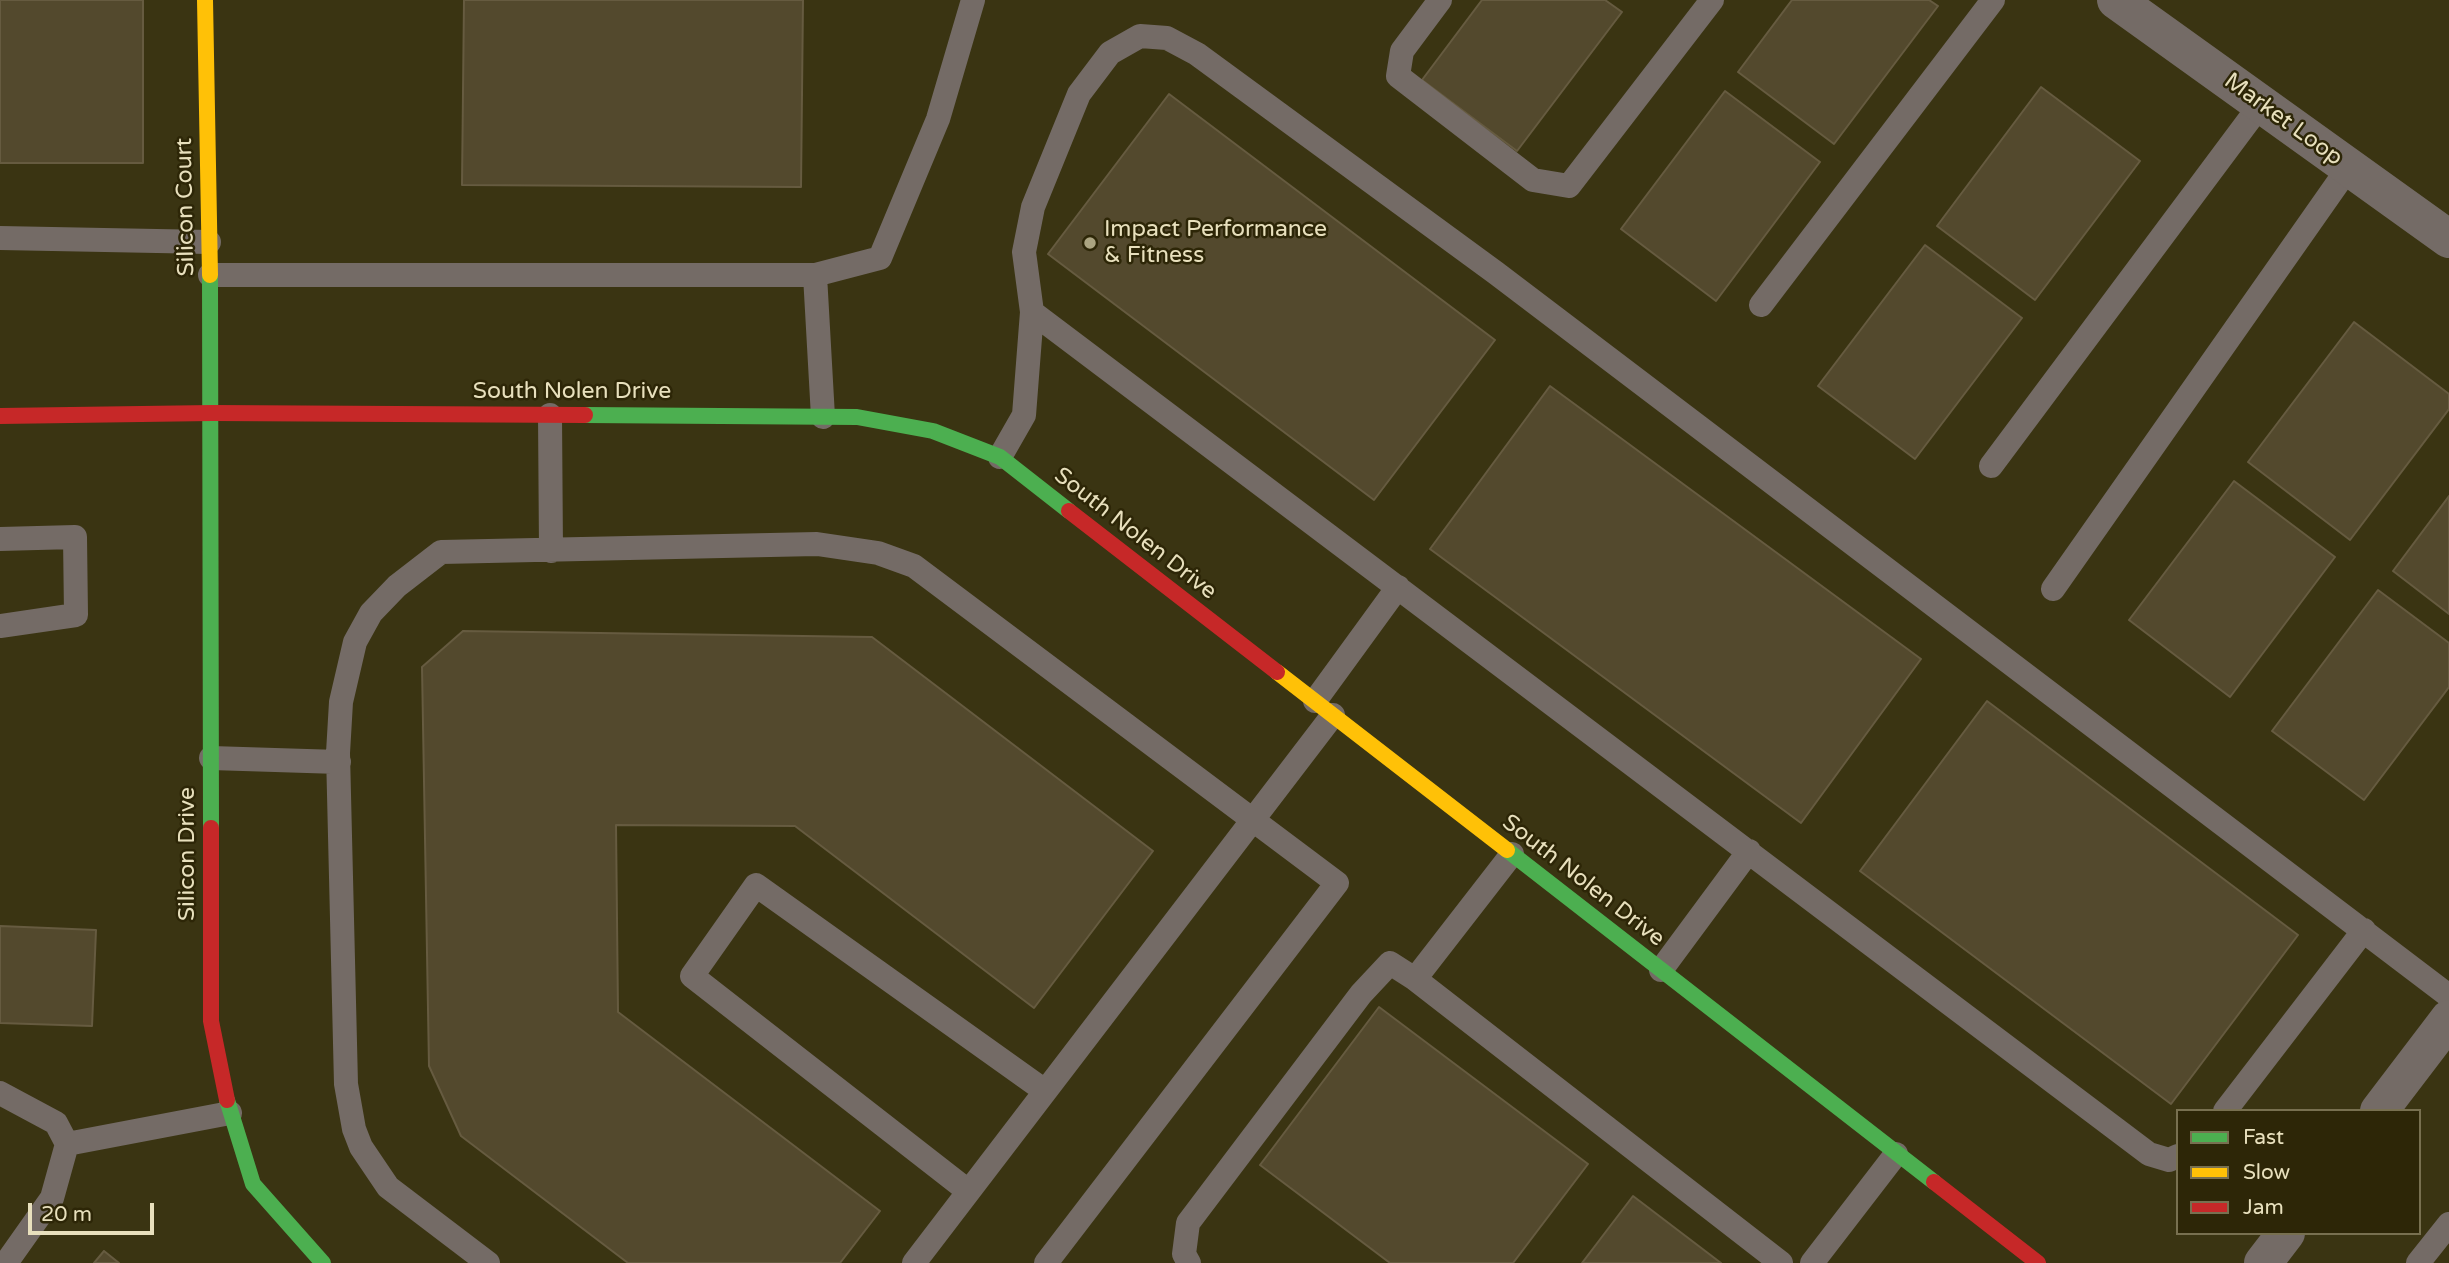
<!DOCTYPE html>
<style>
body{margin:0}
#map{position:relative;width:2449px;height:1263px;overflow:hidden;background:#3a3412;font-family:"Varela Round",sans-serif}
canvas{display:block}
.legend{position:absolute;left:2176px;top:1109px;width:245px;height:126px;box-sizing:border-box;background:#2d2607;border:2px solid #787050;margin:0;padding:9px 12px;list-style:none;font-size:21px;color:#e8e0bd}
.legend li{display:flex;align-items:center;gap:14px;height:35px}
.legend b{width:35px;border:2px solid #787050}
.scale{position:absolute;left:28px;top:1203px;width:126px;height:32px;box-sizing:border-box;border:4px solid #e8e0bd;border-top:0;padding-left:9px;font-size:21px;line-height:24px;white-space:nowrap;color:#e8e0bd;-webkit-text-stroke:5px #2d2607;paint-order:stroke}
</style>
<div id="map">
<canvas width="2449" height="1263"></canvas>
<ul class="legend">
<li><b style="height:9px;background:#4caf50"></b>Fast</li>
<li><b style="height:9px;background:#ffc107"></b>Slow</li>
<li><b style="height:9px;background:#c62828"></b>Jam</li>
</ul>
<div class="scale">20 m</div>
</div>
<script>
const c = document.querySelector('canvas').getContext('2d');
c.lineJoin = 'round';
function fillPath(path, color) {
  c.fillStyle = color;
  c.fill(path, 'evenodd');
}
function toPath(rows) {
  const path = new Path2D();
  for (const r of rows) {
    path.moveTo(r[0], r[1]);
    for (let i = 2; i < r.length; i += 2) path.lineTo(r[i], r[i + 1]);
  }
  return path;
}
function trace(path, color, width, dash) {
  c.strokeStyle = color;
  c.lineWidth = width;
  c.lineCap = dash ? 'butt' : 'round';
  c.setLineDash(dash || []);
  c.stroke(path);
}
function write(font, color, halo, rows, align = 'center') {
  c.font = font + ' "Varela Round",sans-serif';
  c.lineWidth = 5;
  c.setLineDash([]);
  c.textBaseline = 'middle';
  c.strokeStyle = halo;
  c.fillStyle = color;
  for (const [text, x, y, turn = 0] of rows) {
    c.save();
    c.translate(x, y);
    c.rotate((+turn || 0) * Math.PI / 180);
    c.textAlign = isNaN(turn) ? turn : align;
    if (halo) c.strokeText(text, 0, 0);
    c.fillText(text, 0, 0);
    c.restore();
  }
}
const building = toPath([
 [0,0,143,0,143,163,0,163,0,0],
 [464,0,803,0,801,187,462,185,464,0],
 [1482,0,1605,0,1622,12,1517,151,1422,80,1482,0],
 [1792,0,1929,0,1938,6,1834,144,1738,72,1792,0],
 [2041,87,2140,161,2035,300,1937,226,2041,87],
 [1725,91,1820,162,1716,301,1621,229,1725,91],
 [1169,94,1495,340,1374,500,1048,254,1169,94],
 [1925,245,2022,318,1915,459,1818,386,1925,245],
 [2354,322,2449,394,2449,409,2350,540,2248,462,2354,322],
 [1550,386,1921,659,1801,823,1430,549,1550,386],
 [2234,481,2335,557,2230,697,2129,620,2234,481],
 [2449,496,2449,614,2393,571,2449,496],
 [2378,590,2449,643,2449,687,2364,800,2272,731,2378,590],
 [463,631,872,637,1153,851,1034,1008,795,826,616,825,618,1012,880,1211,840,1263,628,1263,461,1136,429,1066,422,667,463,631],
 [1987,701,2298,935,2171,1104,1860,871,1987,701],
 [0,926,96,930,92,1026,0,1023,0,926],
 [1379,1007,1588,1164,1513,1263,1390,1263,1260,1165,1379,1007],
 [1633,1196,1721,1263,1582,1263,1633,1196],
 [104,1251,119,1263,94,1263,104,1251]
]);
fillPath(building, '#53492d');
trace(building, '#665b40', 2);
trace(toPath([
 [1440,0,1402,51,1398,76,1533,180,1569,186,1712,0],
 [0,238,209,242],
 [210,275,815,275],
 [1761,305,1993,0],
 [1032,312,2149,1154,2169,1160,2178,1156],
 [550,415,551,551],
 [823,417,815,275,880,258,938,119,973,0],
 [1000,457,1024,415,1032,312,1024,252,1033,207,1079,94,1110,53,1140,36,1167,38,1197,54,1496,273,2449,996],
 [1991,466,2261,104],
 [0,539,75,537,76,615,0,626],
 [2053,589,2349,167],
 [1315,701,1398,587],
 [211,758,339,762],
 [1661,970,1749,851],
 [1415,979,1781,1263],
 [0,1093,56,1123,67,1144,52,1198,6,1263],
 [2225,1111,2364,930],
 [67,1144,230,1113],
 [968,1191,692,976,756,885,1045,1091],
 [488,1263,388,1187,361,1147,354,1129,346,1084,338,753,341,702,355,642,371,613,397,586,441,552,817,544,878,553,914,566,1337,883,1046,1263],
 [914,1263,1333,715],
 [1189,1263,1184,1254,1188,1223,1361,994,1390,963,1415,979,1512,854],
 [1812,1263,1896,1154],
 [2418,1263,2449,1224]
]), '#746b66', 24);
trace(toPath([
 [2116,0,2449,239],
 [2379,1111,2449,1019],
 [2263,1263,2286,1233]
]), '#746b66', 38);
trace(toPath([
 [210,275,211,828],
 [585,415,857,417,933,431,1000,457,1069,511],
 [1507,850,1934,1182],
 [227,1100,253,1184,323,1263]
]), '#4caf50', 16);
trace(toPath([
 [205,0,210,275],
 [1277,672,1507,850]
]), '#ffc107', 16);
trace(toPath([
 [0,416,212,413,585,415],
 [1069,511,1277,672],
 [211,828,211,1021,227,1100],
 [1934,1182,2038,1263]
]), '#c62828', 16);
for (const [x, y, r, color] of [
 [1090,243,7,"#aba481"]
]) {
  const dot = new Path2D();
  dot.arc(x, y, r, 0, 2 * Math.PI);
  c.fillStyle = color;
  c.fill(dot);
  trace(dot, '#2d2607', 2.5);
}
write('23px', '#e8e0bd', '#2d2607', [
 ["Market Loop",2283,120,36],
 ["Silicon Court",186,207,-91],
 ["South Nolen Drive",572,392],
 ["South Nolen Drive",1135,534,38],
 ["Silicon Drive",188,854,-90],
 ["South Nolen Drive",1583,881,38]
]);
write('23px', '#e8e0bd', '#2d2607', [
 ["Impact Performance",1104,230],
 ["& Fitness",1104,256]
], 'left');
</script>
